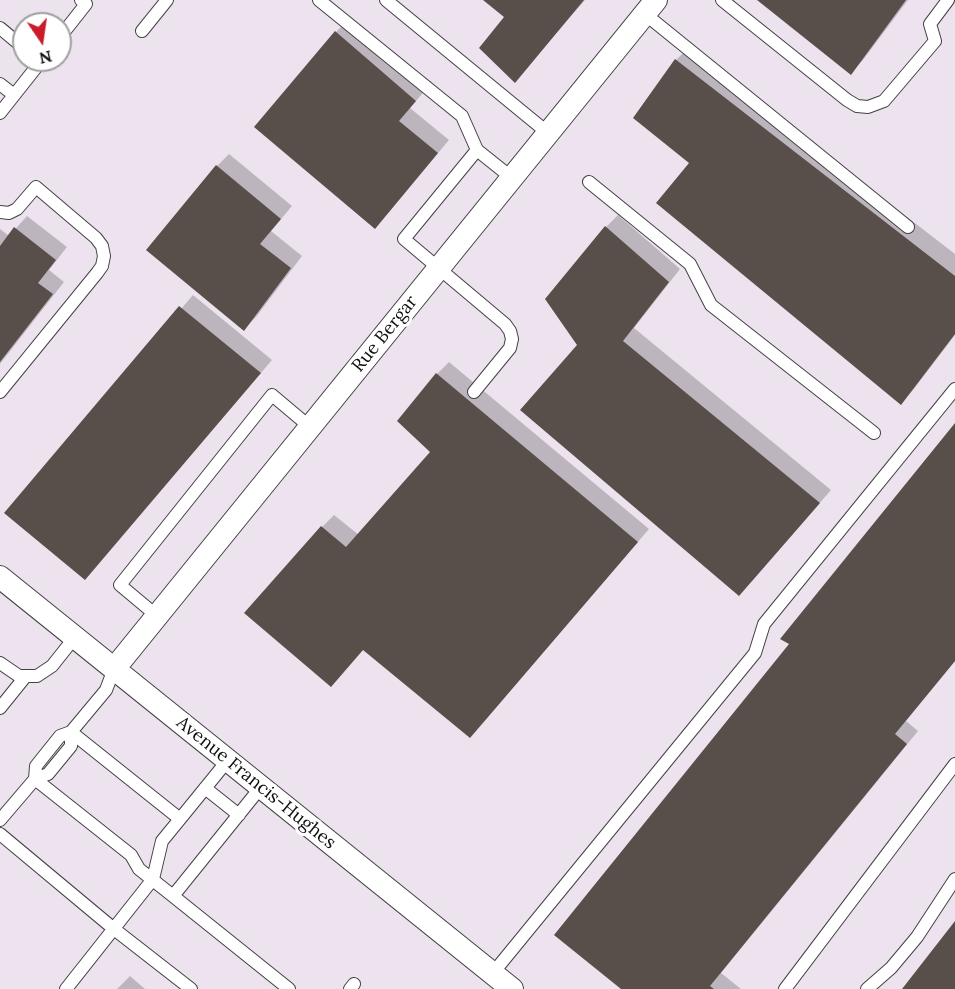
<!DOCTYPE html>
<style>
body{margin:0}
#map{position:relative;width:955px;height:989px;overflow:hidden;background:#fffcf1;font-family:Lora,serif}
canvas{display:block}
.north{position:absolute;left:12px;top:12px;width:60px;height:60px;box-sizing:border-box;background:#fff;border:2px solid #9f9f9f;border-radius:50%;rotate:167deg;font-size:16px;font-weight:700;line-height:24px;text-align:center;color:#0f0f0f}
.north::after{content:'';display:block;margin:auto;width:21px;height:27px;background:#cc1a29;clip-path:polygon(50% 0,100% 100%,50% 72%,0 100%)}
</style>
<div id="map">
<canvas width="955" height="989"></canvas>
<div class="north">N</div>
</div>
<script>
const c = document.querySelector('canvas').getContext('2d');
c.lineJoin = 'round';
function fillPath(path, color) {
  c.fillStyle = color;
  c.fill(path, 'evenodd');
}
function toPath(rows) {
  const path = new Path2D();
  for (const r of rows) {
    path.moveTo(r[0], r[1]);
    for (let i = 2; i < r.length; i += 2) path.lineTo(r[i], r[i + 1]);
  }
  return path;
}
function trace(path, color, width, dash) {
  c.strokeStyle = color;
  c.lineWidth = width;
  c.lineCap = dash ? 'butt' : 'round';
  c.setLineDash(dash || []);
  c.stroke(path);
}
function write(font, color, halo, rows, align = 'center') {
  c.font = font + ' Lora,serif';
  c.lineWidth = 6;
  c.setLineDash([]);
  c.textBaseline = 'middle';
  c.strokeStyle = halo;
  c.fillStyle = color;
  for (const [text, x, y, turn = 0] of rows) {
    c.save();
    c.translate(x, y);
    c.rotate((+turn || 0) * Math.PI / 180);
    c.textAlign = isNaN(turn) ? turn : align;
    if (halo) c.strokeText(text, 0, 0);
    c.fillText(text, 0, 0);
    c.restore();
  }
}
fillPath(toPath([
 [0,0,955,0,955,989,0,989],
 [24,24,60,24,60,60,24,60]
]), '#ece3ee');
fillPath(toPath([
 [486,0,585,0,515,80,506,17],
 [759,0,908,0,863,60,850,73],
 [348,20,427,88,410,108,449,140,387,214,336,32],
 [688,48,955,254,955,335,913,390,901,403,691,163,676,60],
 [229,154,292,206,271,231,302,256,256,317,244,329,217,166],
 [618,215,680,269,634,328,831,490,752,581,578,345,606,227],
 [27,216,67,247,49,270,64,282,0,364,0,229,9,236],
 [193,295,272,360,85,578,6,513],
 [449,362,649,529,482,724,322,527,334,515,359,535,432,452,437,374],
 [955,426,955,661,906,721,918,731,721,973,741,989,623,989,791,644],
 [130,976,145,989,117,989]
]), '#0003');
fillPath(toPath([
 [483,0,584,0,515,83,479,48,504,17],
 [757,0,906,0,851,75],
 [335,31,416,101,399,121,438,153,375,229,254,127],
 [675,59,955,276,955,334,901,405,656,203,689,163,633,118],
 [216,165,281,219,260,244,291,268,244,331,146,250],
 [605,226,669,282,623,341,820,503,739,596,520,410,577,345,545,299],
 [14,227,56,260,38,283,53,294,0,362,0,246],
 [179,306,261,373,85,580,4,513],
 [436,373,638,542,470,738,363,650,331,687,244,613,321,526,346,547,430,452,397,421],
 [955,423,955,661,895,734,907,744,710,986,714,989,621,989,554,935,789,644,780,639],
 [955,921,955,989,902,989]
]), '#594f4a');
const service = toPath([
 [319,0,462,116,477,150],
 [386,0,548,133],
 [722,0,847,100,857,106,868,107,884,101,935,41,930,24,948,0],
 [645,14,908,227],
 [0,28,24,48],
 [142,31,167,0],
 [60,37,86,4,81,0],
 [0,84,14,95],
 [0,113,42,60],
 [589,182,690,264,711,305,874,433],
 [0,212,9,213,17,209,36,187,96,238,102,246,104,256,102,266,97,273,0,392],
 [474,392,510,348,512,339,510,331,505,324,404,239,477,150,512,178],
 [157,616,120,585,272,395,310,427],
 [0,663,19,676,37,676,52,666,75,637],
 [0,708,25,677],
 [71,732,180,819,228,760],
 [35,779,131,855,139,869,173,896],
 [35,779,36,766,60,736,71,732,106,690,114,669],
 [261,787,173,896,289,989],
 [205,788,239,815],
 [0,820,35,779,48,774,71,746,71,732],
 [0,834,114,929,191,989],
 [493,973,755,653,764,624,955,389],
 [66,989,153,879,162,841,180,819],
 [350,989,354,984],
 [785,989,955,764],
 [867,989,891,968,917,937,955,879]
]);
const minor = toPath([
 [0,577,512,989],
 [114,669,656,0]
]);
trace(service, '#424242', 14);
trace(minor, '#424242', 24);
trace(service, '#fff', 12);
trace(minor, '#fff', 22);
write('18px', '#0f0f0f', '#fff', [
 ["Rue Bergar",385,334,-51],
 ["Avenue Francis-Hughes",256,783,39]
]);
</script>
